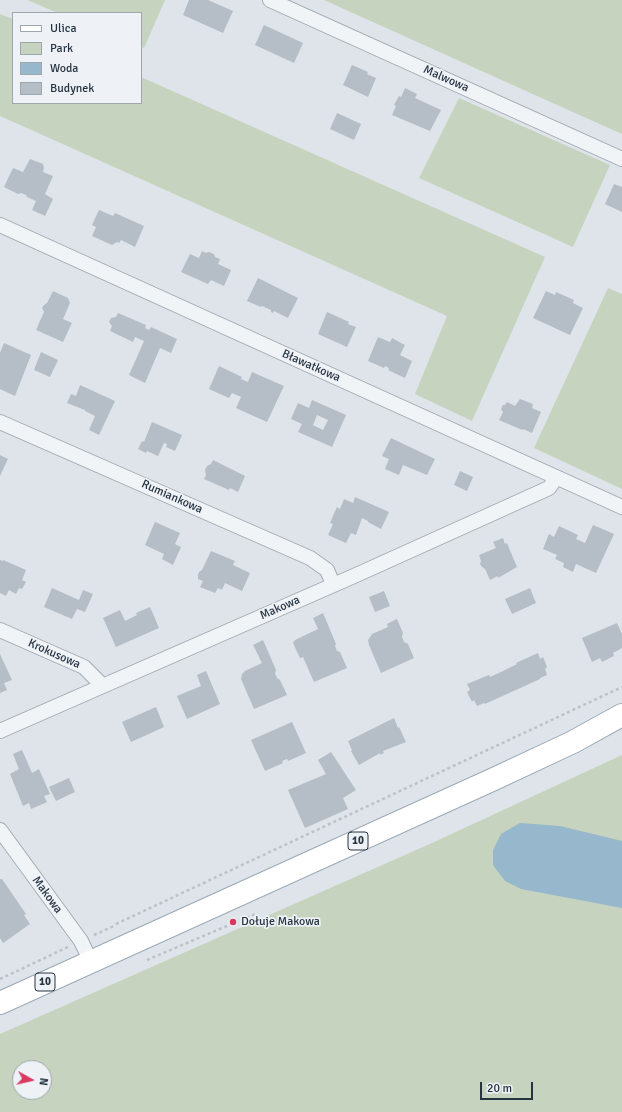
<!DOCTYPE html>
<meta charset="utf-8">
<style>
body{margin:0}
#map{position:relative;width:622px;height:1112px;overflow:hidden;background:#dee4e9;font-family:Signika,sans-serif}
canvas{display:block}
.legend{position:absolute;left:12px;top:12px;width:130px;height:92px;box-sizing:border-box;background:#eef2f6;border:1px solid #9ea6ae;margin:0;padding:5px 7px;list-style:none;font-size:12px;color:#263341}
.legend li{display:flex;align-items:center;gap:8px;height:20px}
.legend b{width:20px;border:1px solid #9ea6ae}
.north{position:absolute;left:12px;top:1060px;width:40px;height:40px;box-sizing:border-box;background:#eef2f6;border:1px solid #9ea6ae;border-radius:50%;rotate:98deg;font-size:11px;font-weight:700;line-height:16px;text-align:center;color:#263341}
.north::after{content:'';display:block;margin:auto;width:14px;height:18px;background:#da3863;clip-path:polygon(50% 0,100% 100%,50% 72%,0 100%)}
.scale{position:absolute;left:480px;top:1082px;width:53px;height:18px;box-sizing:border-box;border:2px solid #263341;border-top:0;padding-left:5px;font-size:12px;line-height:14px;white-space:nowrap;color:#263341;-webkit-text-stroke:3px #eef2f6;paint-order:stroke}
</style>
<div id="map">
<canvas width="622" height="1112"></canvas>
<ul class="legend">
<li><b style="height:5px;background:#fff"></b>Ulica</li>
<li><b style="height:11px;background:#c6d4bf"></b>Park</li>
<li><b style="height:11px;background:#96b7cc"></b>Woda</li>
<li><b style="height:11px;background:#b5bdc6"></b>Budynek</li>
</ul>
<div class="north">N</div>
<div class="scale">20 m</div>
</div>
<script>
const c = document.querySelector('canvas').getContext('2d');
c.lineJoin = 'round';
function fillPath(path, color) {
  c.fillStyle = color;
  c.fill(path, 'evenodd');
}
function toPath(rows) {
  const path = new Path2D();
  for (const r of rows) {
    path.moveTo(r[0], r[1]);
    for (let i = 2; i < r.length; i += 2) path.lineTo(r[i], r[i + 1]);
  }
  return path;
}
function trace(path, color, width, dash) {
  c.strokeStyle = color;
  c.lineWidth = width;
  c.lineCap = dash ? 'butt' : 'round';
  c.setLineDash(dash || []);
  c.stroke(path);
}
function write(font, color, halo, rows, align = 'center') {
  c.font = font + ' Signika,sans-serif';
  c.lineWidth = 3.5;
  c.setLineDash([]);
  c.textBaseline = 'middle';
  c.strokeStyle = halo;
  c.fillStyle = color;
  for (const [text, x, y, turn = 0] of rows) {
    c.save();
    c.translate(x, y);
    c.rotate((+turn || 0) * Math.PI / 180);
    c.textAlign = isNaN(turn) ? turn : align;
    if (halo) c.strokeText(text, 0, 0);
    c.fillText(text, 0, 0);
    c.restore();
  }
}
fillPath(toPath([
 [27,0,165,0,144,48,141,47,141,13,58,13],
 [324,0,622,0,622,134,566,109],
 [0,14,13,19,13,103,141,103,141,77,545,257,472,421,415,394,447,316,0,116],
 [459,98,610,165,573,247,419,178],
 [608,288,622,294,622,489,534,448],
 [622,755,622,1112,0,1112,0,1034,432,843],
 [20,1068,44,1068,44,1092,20,1092]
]), '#c6d4bf');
fillPath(toPath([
 [520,823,560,826,622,841,622,908,521,889,505,881,493,865,493,850,501,834]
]), '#96b7cc');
fillPath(toPath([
 [189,0,208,0,233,11,223,33,183,15],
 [264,25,303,43,294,63,255,45],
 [352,65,368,72,367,74,376,78,368,97,343,85],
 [405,88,417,94,415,98,441,110,430,131,392,115,396,106,394,105,399,96,401,97],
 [337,113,361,124,354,140,330,129],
 [30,159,43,164,44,168,43,172,53,176,45,194,53,199,45,216,32,210,36,201,27,197,26,195,21,193,18,194,4,187,13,168,23,172],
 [614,184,622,187,622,212,605,204],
 [99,210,113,216,115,213,144,226,135,247,121,240,119,243,117,242,112,245,92,236,96,227,92,225],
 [202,251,206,253,209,252,214,254,215,257,220,259,218,264,231,270,224,286,211,280,208,284,181,272,190,254,199,258],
 [258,278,298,298,288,318,274,311,273,313,271,312,271,310,262,306,261,307,247,301],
 [53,291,68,298,70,303,63,319,72,323,63,342,36,330,44,312,42,308,44,305,47,303],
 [546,291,555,295,556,292,574,300,573,303,583,308,570,335,533,318],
 [327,312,349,322,348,324,356,327,347,347,318,334],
 [118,313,146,325,145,328,149,330,151,327,177,339,171,353,160,348,145,383,129,375,144,341,135,337,133,342,110,331,112,326,109,322,111,318,116,317],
 [378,337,390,342,392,338,405,345,400,355,412,361,405,378,388,370,389,368,385,366,384,368,368,361],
 [4,343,31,355,15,396,0,389,0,353],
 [41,352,58,360,50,377,34,370],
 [219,366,242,377,241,379,248,382,252,372,284,386,267,422,236,408,241,397,232,393,229,398,209,389],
 [80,385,115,401,99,435,89,430,95,416,85,411,85,410,67,403,71,394,76,396],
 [520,399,533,404,532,408,541,412,532,433,523,429,522,430,499,420,503,412,501,409,503,405,505,405,507,402,515,406],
 [312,400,346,415,332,447,298,432,302,424,291,419,298,403,309,408],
 [317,415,328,420,323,430,313,425],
 [152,422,182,435,175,451,166,447,167,444,164,443,158,456,147,451,146,453,138,449,142,441,144,442],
 [391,438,435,459,427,475,403,465,399,475,385,469,389,459,382,456],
 [0,455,8,459,0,476],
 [213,460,245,476,238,492,230,488,229,490,204,479,206,475,205,470,207,466,211,464],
 [460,471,473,477,467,491,454,485],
 [355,497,389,512,381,529,368,522,368,521,362,518,356,535,351,533,346,543,328,535,333,524,330,523,337,507,340,509,344,499,353,503],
 [155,522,180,533,175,544,181,547,173,565,162,559,164,554,145,545],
 [593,525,614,534,596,573,576,564,573,572,563,567,564,563,555,559,557,555,543,549,549,534,554,537,559,526,578,535,576,539,585,543],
 [503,538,505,544,507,543,517,567,498,578,498,576,490,580,485,569,482,567,480,564,481,561,479,555,496,548,493,542],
 [211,551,235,561,233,565,250,573,242,591,225,583,222,590,218,588,215,593,200,587,203,581,198,579,198,575,199,572,202,570],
 [0,560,3,561,3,560,26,570,22,580,26,582,22,589,19,588,16,594,9,590,6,596,0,593],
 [52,588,79,600,83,590,93,594,85,612,77,609,72,619,44,607],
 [530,588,536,603,512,614,505,599],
 [384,591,390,606,375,612,369,597],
 [150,607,159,628,116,647,103,618,120,610,125,621,137,615,136,613],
 [323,613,336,644,335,646,337,651,340,652,347,668,314,682,303,657,300,658,293,643,295,640,318,629,313,618],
 [397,619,403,633,402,637,404,642,408,644,414,658,381,673,369,645,368,640,372,634,388,627,387,624],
 [617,623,622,634,622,648,613,653,614,656,602,662,600,658,592,662,582,638],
 [263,640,276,670,275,673,277,678,280,680,287,695,254,709,241,679,242,674,245,671,262,663,253,645],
 [538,653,540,659,543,657,547,667,545,669,547,675,540,678,540,679,485,704,484,703,477,706,474,700,472,702,467,692,470,690,467,684,489,675,490,677,503,671,517,664,516,663],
 [0,654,12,680,4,683,7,690,0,693],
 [206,671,220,704,187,719,177,696,201,686,197,675],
 [156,707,164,727,131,742,122,722],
 [394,718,398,728,399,727,406,742,383,751,384,753,380,755,380,753,359,765,351,751,352,750,348,741],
 [292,722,306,753,288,761,287,759,282,761,283,763,265,771,251,740],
 [22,750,32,773,39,769,50,794,44,796,47,802,31,809,29,803,23,806,10,774,19,769,13,754],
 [331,752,356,790,343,798,348,809,305,828,288,790,326,774,318,760],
 [69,778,75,792,56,801,49,787],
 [0,879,2,879,26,914,24,915,30,924,3,943,0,938]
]), '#b5bdc6');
const minor = toPath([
 [270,0,622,159],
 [0,225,622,507],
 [0,422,310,558,327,570,333,584],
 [0,630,84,667,102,685],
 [0,731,354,576,549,488,556,478],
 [0,830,81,941,91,962]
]);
const primary = toPath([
 [0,1003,494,779,573,742,622,715]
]);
trace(minor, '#a3abb3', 16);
trace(primary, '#9caab6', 24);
trace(toPath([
 [116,924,622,687],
 [94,935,116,925],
 [147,960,255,914],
 [0,979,68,947]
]), '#bcc2c8', 2.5, [3, 3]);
trace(minor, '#f1f4f7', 14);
trace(primary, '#fff', 22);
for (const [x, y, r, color] of [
 [233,922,4,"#da3863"]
]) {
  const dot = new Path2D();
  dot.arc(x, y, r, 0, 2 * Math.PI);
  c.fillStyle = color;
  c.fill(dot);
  trace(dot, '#eef2f6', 1.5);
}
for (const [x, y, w] of [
 [358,841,20],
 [45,982,20]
]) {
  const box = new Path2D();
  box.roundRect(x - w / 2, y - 9, w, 18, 3);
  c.fillStyle = '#eef2f6';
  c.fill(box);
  trace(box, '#263341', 1);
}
write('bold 11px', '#263341', null, [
 ["10",358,841],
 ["10",45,982]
]);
write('12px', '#263341', '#eef2f6', [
 ["Malwowa",446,79,24],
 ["Bławatkowa",311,366,24],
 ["Rumiankowa",172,497,24],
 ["Makowa",280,608,-24],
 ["Krokusowa",54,654,24],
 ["Makowa",47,895,54]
]);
write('12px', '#263341', '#eef2f6', [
 ["Dołuje Makowa",241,922]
], 'left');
</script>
